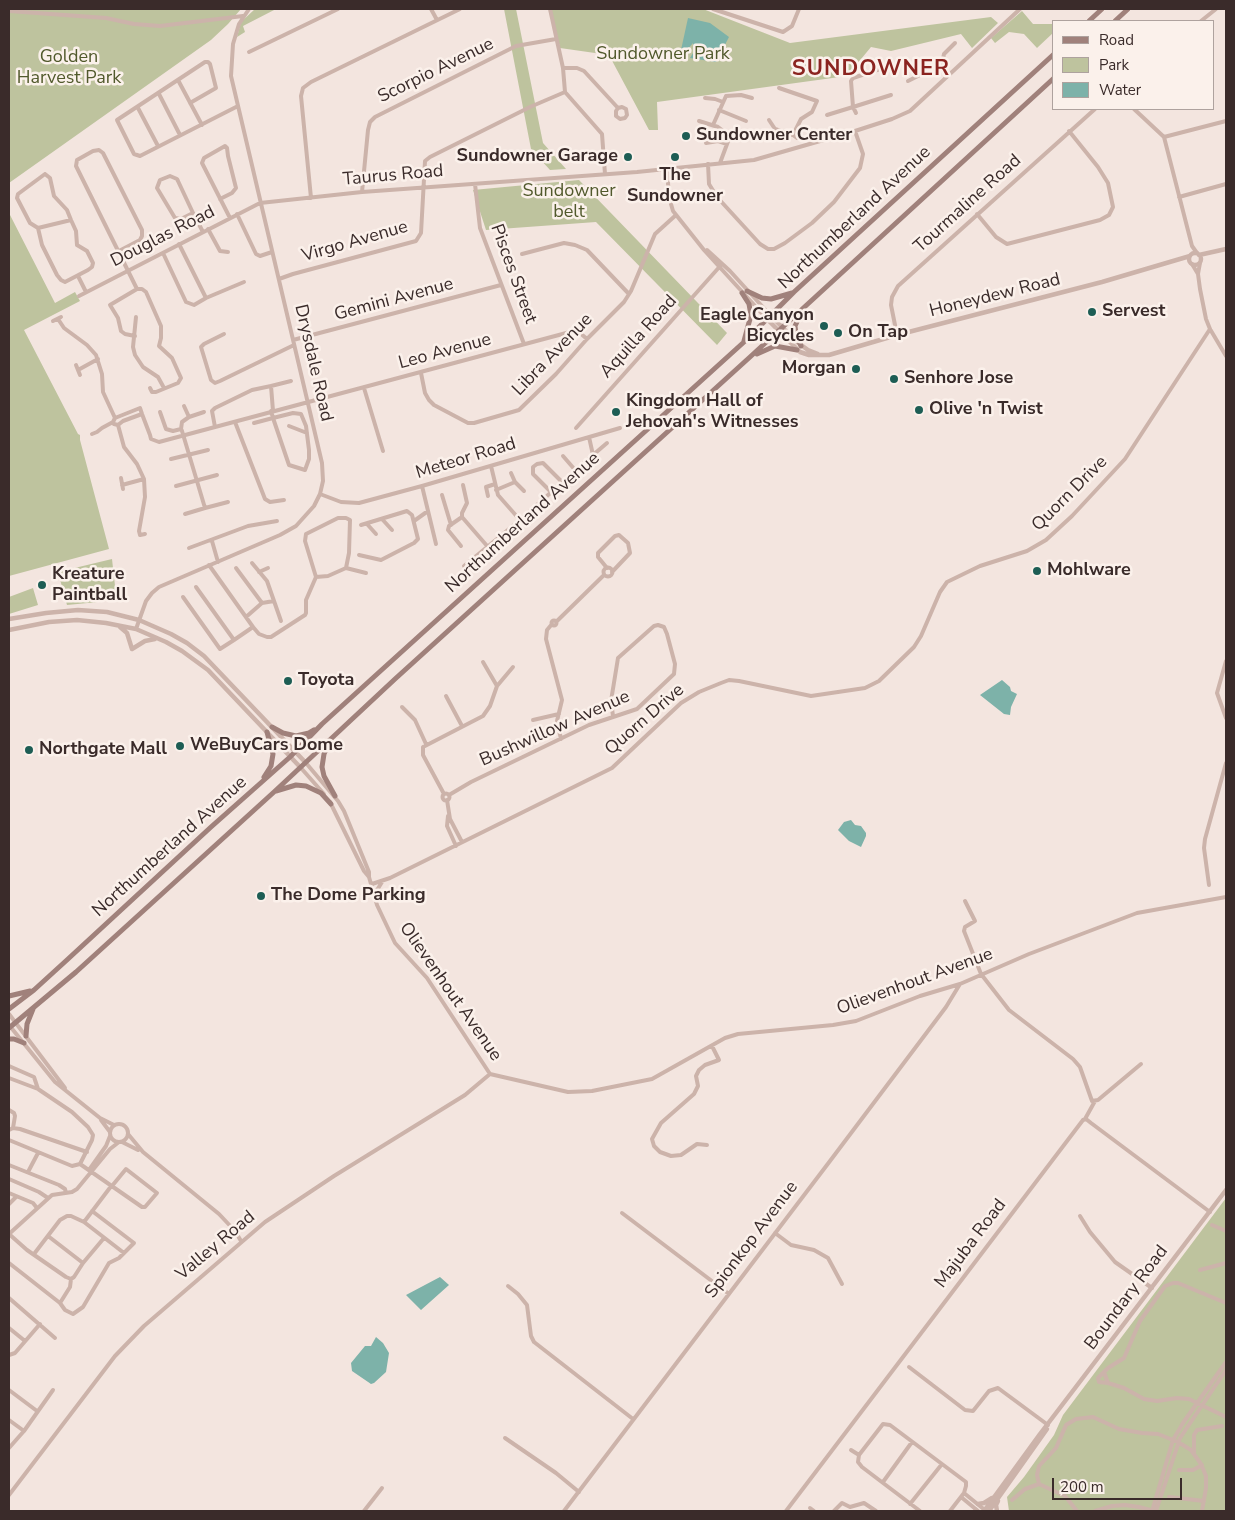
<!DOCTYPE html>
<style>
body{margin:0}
#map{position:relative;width:1235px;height:1520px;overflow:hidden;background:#f3e5df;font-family:"Nunito Sans",sans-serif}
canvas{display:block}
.frame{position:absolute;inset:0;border:10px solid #3a2b2a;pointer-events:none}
.legend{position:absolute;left:1052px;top:20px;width:162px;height:90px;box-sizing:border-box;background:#fbf1eb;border:1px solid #aea29e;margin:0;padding:6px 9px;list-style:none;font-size:15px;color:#3a2b2a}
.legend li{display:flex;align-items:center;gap:10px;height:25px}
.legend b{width:25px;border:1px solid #aea29e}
.scale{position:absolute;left:1052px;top:1478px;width:130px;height:22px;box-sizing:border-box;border:2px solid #3a2b2a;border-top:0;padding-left:6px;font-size:15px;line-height:18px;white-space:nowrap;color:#3a2b2a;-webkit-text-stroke:4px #fbf1eb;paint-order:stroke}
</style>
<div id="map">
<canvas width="1235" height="1520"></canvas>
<div class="frame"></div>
<ul class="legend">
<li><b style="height:6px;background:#a0817b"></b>Road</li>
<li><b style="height:14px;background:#bec39e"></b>Park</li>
<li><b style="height:14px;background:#7db2a9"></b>Water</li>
</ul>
<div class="scale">200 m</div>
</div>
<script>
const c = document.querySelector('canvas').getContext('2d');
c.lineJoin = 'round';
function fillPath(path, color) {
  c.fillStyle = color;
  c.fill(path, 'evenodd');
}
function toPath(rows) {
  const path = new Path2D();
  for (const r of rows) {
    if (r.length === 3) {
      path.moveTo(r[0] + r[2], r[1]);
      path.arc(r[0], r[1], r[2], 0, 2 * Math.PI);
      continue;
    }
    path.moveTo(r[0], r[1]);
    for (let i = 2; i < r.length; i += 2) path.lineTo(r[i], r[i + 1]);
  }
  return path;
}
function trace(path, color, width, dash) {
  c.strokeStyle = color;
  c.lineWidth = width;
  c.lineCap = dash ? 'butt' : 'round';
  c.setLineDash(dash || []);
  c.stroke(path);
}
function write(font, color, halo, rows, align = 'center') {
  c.font = font + ' "Nunito Sans",sans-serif';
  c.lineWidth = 5;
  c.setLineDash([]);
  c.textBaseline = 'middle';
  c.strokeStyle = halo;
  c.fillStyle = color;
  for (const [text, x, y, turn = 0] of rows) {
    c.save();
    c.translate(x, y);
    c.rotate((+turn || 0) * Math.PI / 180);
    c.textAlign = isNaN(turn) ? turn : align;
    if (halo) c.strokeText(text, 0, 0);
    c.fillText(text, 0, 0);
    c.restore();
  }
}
fillPath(toPath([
 [9,9,241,9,228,24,211,40,9,183],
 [255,9,276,9,243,26,245,32,237,37,241,22],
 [504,9,516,9,543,143,566,169,550,170,531,149],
 [551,9,703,9,790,43,991,17,998,23,972,48,961,34,891,51,871,47,847,76,657,102,658,130,649,130,609,55,560,48],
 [1022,11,1033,24,1054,24,1054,32,1037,48,1024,34,1009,32,995,43,991,38],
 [579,180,727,333,717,345,596,222,486,230,473,190],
 [9,213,55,303,75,292,80,301,24,330,78,434,80,435,80,440,109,549,9,576],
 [112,559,116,595,98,602,67,605,58,572],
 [33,588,38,605,9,614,9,597],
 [1226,1198,1226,1511,1009,1511,1007,1497,1024,1477,1054,1435,1063,1415]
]), '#bec39e');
fillPath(toPath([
 [688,18,710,23,729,37,716,62,690,58,693,53,693,43,687,50,681,50],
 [1002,680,1010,687,1011,691,1017,694,1011,707,1010,715,1004,714,980,695],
 [851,820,855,825,861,826,866,833,866,836,861,847,849,841,838,830,844,822],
 [440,1277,449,1285,421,1310,406,1295],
 [376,1337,383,1343,389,1353,386,1372,374,1383,371,1384,352,1371,351,1363,365,1346,371,1346]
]), '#7db2a9');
trace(toPath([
 [431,9,437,20],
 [550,9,563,68,565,92,602,134,605,174],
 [713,9,783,32,792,26,799,9],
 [9,11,106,18,134,24,160,26,243,16],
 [1201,21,1216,9],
 [249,52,338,9],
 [886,67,853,78,851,81,853,107,891,95],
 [563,68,577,68,584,71,618,108,622,107,626,109,627,115,625,118,620,119,616,116,616,111,618,108],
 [946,69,942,64,944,54,955,43],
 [178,80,202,125],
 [908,81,942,64],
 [779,88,817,101,812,112,801,119,793,135,797,138],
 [159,94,180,135],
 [705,98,715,99,723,102],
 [190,103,216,88,210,64,208,62,205,62,117,120,134,154,140,156,238,106],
 [138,108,158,146],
 [1134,109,1164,137,1192,246,1197,253],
 [719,110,746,121],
 [827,115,853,107,856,113],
 [769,120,775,129,793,135],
 [699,121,718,127,730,136],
 [713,125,726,96,741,95,752,98],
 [1164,137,1226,121],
 [706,143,718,141,727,144],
 [720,163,730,136,742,139,753,137],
 [708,164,709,184,717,197,760,244,768,249,774,249,785,243,812,223,834,202,860,168,863,154,855,131],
 [667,169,669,197,673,211,704,250,767,319],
 [45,174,50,178,54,196,67,210,71,220,76,231,77,245,87,251,93,263,92,267,88,270,65,282,61,280,57,275,42,245,38,228,30,223,17,198,18,194,45,174],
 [475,184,480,228,524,344],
 [362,192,368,130,370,122,375,117,516,46,556,39],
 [1179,197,1226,184],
 [311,198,301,96,303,88,311,82,460,9],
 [220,199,232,193,236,188,228,156,227,148,225,146,204,158,202,163,230,218],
 [193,213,181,219,175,218,157,188,160,180,170,176,177,179,178,181,193,213,203,232],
 [237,214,256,254,260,256,272,252],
 [977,214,996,237,1007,244,1100,220,1109,215,1113,207,1108,183,1098,167,1069,131],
 [38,228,71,220],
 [208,229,220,251,228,252],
 [179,244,206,298,244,282],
 [707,250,730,271,771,316],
 [119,251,140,240,142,236,142,230,103,153,99,150,93,151,77,160,76,166,137,289],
 [163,253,186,302,194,305,206,298],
 [522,254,564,243,575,245,587,250,629,294],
 [1200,263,1198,274,1200,289,1206,319,1210,329,1226,356],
 [1192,264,1198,274],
 [78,276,86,292],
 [279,279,293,274,416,241,421,233,425,161,430,157,530,107,565,92],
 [79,296,260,203,362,192,637,172,754,160,855,131,892,119,910,111,1020,9],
 [136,317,133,347,135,355,143,367,158,377,164,388],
 [58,319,64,328,87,345,96,355,102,374,103,392,115,418],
 [53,321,61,317],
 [224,334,204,344,201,347,211,380,215,383,220,381,294,345],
 [897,335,891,305,892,297,898,286,1095,109],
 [135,336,125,334,121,331,118,318,110,305,137,289,142,289,146,292,161,326,161,338,159,346,172,358,181,378,178,383,156,392,152,392,150,388],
 [293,340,501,285],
 [76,365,80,375],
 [78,370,98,359],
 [421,373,425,393,429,400,434,405,468,423,474,423,519,410,556,374,587,339,624,302,631,291,655,234,676,215],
 [364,388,383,451],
 [273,411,271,386,291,381],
 [160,412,166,429,173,431,181,429,182,431,205,508,228,502],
 [142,414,123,421,118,425,114,424,113,422,115,418,140,408,142,414,150,435,151,439,159,442,570,332,580,333,587,339],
 [189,417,204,412],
 [235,422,265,499,270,502,284,500],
 [254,423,273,418,293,413,301,414,306,426,309,450,309,459,305,470,289,465,273,418,271,411],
 [118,425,124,447,137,464,144,479,145,497,139,531,140,535,145,534],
 [289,426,307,433],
 [215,427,212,411,215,408,252,390,271,386],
 [576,428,722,264],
 [181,429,182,422,189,417,184,406],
 [92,434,97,432,102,428,113,422],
 [593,455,607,443],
 [563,456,576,471],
 [171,459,208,450],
 [491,466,498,495,520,520,593,455,589,437],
 [511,473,515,482],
 [121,478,123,489],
 [122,485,144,479],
 [463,485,467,503,462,513,462,517,488,547],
 [176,486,217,475],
 [422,486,436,544],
 [496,490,515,482,524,491],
 [552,493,533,474,533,467,537,464,543,463,563,483],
 [320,494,341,502,359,503,422,486,620,428],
 [442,495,451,525],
 [488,496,486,487,495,484],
 [185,514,205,508],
 [382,519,392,530],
 [414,521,428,511],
 [367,524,376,534],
 [212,541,218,562],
 [461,546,448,530,449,526,462,517],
 [189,548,248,526,277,521],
 [359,555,381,560,414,543,418,539,412,515,407,511,361,525],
 [252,563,267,581,274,601],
 [209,565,253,627,259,634,267,637,271,637,305,615,306,613,306,600,316,577,305,541,306,534,338,518,346,518,350,520,349,553,346,568],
 [464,566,520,520],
 [608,572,4.5],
 [236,568,262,603,246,617],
 [346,568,366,573],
 [607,568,598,557,598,553,615,536,619,535,628,543,630,553,612,572],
 [259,572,268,568],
 [316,577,328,576,346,568],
 [196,587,234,640,253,627],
 [183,597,220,649,234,640],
 [262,603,274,601,281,621],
 [554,623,2.5],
 [556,622,604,575],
 [552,624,547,630,546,639,562,700,557,721,561,739],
 [136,629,146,601,152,593,159,587,280,535,296,526,314,506,320,494,323,481,322,463,231,76,233,44,239,24,249,9],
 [1226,661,1217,693,1226,718],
 [483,662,497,686],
 [446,696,462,726],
 [402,707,415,720,426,744],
 [533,720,559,714],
 [306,763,338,801,344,811,369,872,369,877,377,905,395,943,427,978,490,1074,568,1092,592,1091,652,1079,725,1038,738,1034,833,1025,856,1021,920,996,960,984,1029,954,1137,913,1226,897],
 [301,768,324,794],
 [446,797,3.5],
 [444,794,423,755,423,747,483,716,490,706,497,686,513,667],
 [449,795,471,782,589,725,637,709,674,674,675,664,667,634,664,627,658,625,654,626,618,658,611,701,613,716],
 [447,800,450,819,462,842],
 [330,802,364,871,369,877],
 [448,816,447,826,456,846],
 [372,884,390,878,612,768,681,703,699,692,721,683,729,680,739,681,811,696,865,688,879,681,914,647,921,636,940,592,947,582,980,566,1027,551,1046,540,1072,516,1125,459,1210,329],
 [1209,885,1204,848,1205,839,1226,763],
 [374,895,382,882],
 [965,901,975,921,965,927,964,931,981,974,1009,1010,1073,1059,1080,1067,1092,1101,1098,1100,1141,1064],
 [9,1014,65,1088],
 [9,1025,55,1082,100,1118,114,1125],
 [9,1066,34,1077,38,1089],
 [9,1078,38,1089,72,1112,88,1127,93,1135,92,1140,80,1164],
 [9,1110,14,1113,15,1116,13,1128],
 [1085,1119,1095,1101],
 [101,1120,110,1132],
 [119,1133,9],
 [9,1130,13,1128,20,1129,87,1152],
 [128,1134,143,1152,219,1214,235,1231,241,1241],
 [9,1140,72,1166,80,1164,142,1207,145,1207,157,1193,126,1169,112,1186],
 [122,1142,138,1150],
 [707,1145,697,1144,681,1155,671,1156,660,1152,654,1146,652,1139,661,1123,694,1094,698,1086,696,1076,699,1070,705,1065,719,1060,712,1046],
 [9,1165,59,1185,65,1189,66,1193],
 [89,1170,106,1146,110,1136],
 [28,1172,38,1153],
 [9,1179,39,1192,48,1198],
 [9,1193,33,1203,37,1208],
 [9,1204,16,1197],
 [622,1213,729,1294],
 [1080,1216,1090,1232,1115,1262,1152,1288],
 [84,1222,112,1185],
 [1212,1225,1226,1231],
 [775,1233,791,1245,814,1250,828,1258,842,1284],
 [9,1234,52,1195,72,1192,77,1189,110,1149,119,1142],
 [9,1234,27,1250,66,1277,71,1279,74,1277,83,1263,104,1238],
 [48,1236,83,1263],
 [34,1254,60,1220,67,1216,71,1216,84,1222,124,1253],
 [9,1263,60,1303],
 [1200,1270,1226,1263],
 [71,1279,70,1287,60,1303,65,1310,73,1314,83,1307,109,1263,119,1258,134,1243,92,1211],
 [508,1286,518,1294,527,1305,531,1336,534,1342,633,1419],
 [9,1298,55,1338],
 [9,1328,25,1341],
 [9,1355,15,1353,40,1324],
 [909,1367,965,1410,973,1411,989,1391,998,1388,1048,1425],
 [1104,1372,1098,1378,1099,1382,1108,1383,1124,1388,1144,1399,1157,1401,1177,1398,1189,1399,1226,1417],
 [1108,1383,1104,1372,1108,1368,1124,1358,1140,1321,1165,1286,1173,1283,1178,1283,1226,1303],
 [9,1390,37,1411],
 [9,1420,24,1431],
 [505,1438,556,1473,579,1492],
 [9,1448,24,1431,53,1390],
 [851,1450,859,1455],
 [1194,1453,1194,1435,1197,1430,1222,1426],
 [1179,1470,1193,1470,1202,1465],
 [883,1482,912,1442],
 [1039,1484,1037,1475,1039,1466,1056,1448,1066,1425,1076,1419,1093,1417,1119,1429,1142,1433,1158,1434,1178,1442,1191,1450,1201,1464,1206,1476,1206,1488,1202,1511],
 [964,1493,986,1511],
 [9,1495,115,1356,144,1326,265,1222,334,1176,465,1095,490,1074],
 [961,1497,978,1511],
 [1169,1497,1204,1501],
 [1012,1500,1025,1489,1039,1484,1065,1496,1077,1511],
 [910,1504,942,1464],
 [810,1508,814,1511],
 [364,1511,382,1488],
 [564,1511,830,1161,946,1007,960,984],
 [786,1511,1083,1120,1086,1119,1091,1123,1210,1212],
 [834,1511,842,1503,850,1507,864,1503,876,1511],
 [920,1511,862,1467,858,1462,859,1455,883,1424,890,1425,966,1482,966,1486,964,1493,950,1511],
 [1095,1511,1112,1506,1125,1505,1139,1507,1154,1511],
 [1152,1511,1173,1440,1183,1423,1226,1362],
 [1156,1511,1180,1438,1226,1370]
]), '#ccb3aa', 4);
trace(toPath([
 [1195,259,6],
 [1199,255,1226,249],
 [771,316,797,342,808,350,818,354],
 [767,319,800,352,809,355,829,355,897,335,1102,282,1190,256],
 [9,619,46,613,78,610,107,612,139,620,171,634,187,643,204,656,306,763],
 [120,627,127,633,132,649,145,641,155,639],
 [9,630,49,622,77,620,106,623,136,629,166,642,182,651,208,670,301,768],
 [978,1504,984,1503,992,1498],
 [975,1511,976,1510],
 [984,1511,1040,1434,1226,1190],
 [989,1511,1047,1429],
 [997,1511,996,1505,998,1501]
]), '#ccb3aa', 4.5);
trace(toPath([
 [1089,21,1102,9],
 [1115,21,1128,9],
 [747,291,762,298,771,299,792,293],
 [742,293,749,304,751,315,744,341],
 [801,346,796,334,795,326,803,309],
 [757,354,775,346,797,350],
 [272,727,283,733,296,736,309,733,314,730],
 [329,743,324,754,322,767,324,776,335,796],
 [264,777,271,766,273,754,267,732],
 [276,791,296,785,306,786,321,793,331,804],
 [9,996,30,991],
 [9,1009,34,990,68,959,211,827,290,757,322,724,386,666,744,342,794,292,1054,54],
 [9,1028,76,972,274,792,395,679,750,357,1054,78],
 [26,1036,27,1024,33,1009],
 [9,1039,14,1039,24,1043]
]), '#a0817b', 5);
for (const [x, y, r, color] of [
 [686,136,5,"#1d5d54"],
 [628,157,5,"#1d5d54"],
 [675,157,5,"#1d5d54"],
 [1092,312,5,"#1d5d54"],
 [824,326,5,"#1d5d54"],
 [838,333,5,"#1d5d54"],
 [856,369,5,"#1d5d54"],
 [894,379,5,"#1d5d54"],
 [919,410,5,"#1d5d54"],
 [616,412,5,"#1d5d54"],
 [1037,571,5,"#1d5d54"],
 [42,585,5,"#1d5d54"],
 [288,681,5,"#1d5d54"],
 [180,746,5,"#1d5d54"],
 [29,750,5,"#1d5d54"],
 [261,896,5,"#1d5d54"]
]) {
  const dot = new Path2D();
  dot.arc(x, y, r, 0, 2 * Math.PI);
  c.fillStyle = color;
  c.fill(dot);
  trace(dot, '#fbf1eb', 2);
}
write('18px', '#51592c', '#fbf1eb', [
 ["Sundowner Park",663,55],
 ["Golden",69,58],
 ["Harvest Park",69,79],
 ["Sundowner",569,192],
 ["belt",569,213]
]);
write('18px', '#3a2b2a', '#fbf1eb', [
 ["Scorpio Avenue",436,71,-26],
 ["Taurus Road",393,176,-5],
 ["Tourmaline Road",968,204,-42],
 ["Northumberland Avenue",855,218,-43],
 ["Douglas Road",163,237,-27],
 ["Virgo Avenue",355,242,-16],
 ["Pisces Street",513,274,70],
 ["Honeydew Road",995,296,-14],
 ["Gemini Avenue",394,300,-15],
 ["Aquilla Road",639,337,-48],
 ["Leo Avenue",445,352,-15],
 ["Libra Avenue",553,355,-46],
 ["Drysdale Road",313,363,77],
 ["Meteor Road",466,459,-17],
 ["Quorn Drive",1070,494,-45],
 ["Northumberland Avenue",523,523,-42],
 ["Quorn Drive",645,720,-41],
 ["Bushwillow Avenue",555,729,-24],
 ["Northumberland Avenue",170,847,-42],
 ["Olievenhout Avenue",915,982,-20],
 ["Olievenhout Avenue",450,992,55],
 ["Spionkop Avenue",752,1240,-53],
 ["Majuba Road",971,1244,-53],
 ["Valley Road",216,1246,-40],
 ["Boundary Road",1127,1298,-53]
]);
write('bold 18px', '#3a2b2a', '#fbf1eb', [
 ["Sundowner Center",696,136],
 ["Sundowner Garage",618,157,"right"],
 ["The",675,176,"center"],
 ["Sundowner",675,197,"center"],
 ["Servest",1102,312],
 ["Eagle Canyon",814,316,"right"],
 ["Bicycles",814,337,"right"],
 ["On Tap",848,333],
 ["Morgan",846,369,"right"],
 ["Senhore Jose",904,379],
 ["Kingdom Hall of",626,402],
 ["Jehovah's Witnesses",626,423],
 ["Olive 'n Twist",929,410],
 ["Mohlware",1047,571],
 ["Kreature",52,575],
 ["Paintball",52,596],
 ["Toyota",298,681],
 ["WeBuyCars Dome",190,746],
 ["Northgate Mall",39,750],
 ["The Dome Parking",271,896]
], 'left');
c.letterSpacing = '1px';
write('bold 22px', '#8b2420', '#fbf1eb', [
 ["SUNDOWNER",871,70]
]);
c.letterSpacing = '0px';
</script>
